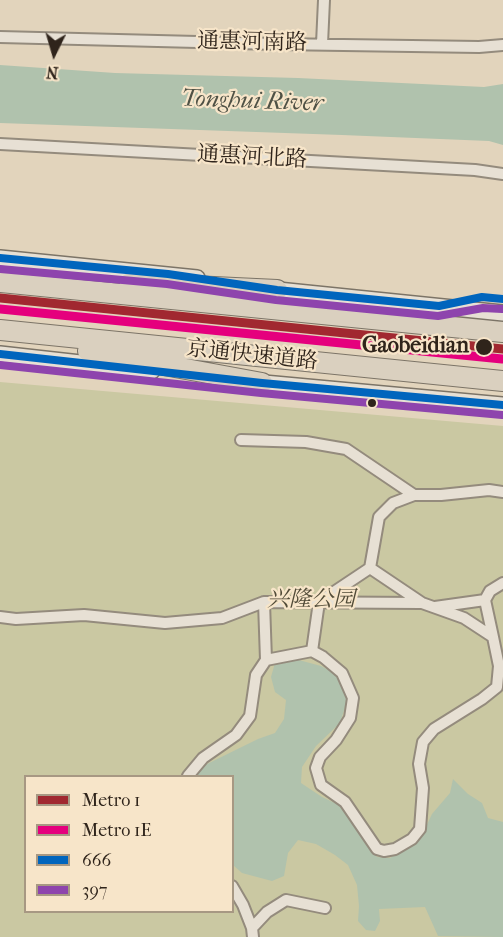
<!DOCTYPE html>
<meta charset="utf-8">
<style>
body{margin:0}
#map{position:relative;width:503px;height:937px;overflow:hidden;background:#e2d4bc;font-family:"IM FELL French Canon",serif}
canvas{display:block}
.legend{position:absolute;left:24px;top:775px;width:210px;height:138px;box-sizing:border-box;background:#f7e5c9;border:2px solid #a79883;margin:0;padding:8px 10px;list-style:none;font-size:18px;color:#2f241b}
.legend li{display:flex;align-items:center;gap:12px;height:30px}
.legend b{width:30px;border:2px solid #a79883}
.north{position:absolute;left:24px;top:24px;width:60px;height:60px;-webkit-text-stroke:4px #f7e5c9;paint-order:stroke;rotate:185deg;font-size:16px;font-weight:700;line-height:24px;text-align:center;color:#2f241b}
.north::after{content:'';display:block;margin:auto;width:21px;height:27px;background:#2f241b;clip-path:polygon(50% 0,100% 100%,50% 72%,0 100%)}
</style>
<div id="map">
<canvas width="503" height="937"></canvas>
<ul class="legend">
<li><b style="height:8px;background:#a12830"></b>Metro 1</li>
<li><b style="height:8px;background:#e5007d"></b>Metro 1E</li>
<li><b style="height:8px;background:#0065bd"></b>666</li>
<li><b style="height:8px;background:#8e44ad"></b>397</li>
</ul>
<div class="north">N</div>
</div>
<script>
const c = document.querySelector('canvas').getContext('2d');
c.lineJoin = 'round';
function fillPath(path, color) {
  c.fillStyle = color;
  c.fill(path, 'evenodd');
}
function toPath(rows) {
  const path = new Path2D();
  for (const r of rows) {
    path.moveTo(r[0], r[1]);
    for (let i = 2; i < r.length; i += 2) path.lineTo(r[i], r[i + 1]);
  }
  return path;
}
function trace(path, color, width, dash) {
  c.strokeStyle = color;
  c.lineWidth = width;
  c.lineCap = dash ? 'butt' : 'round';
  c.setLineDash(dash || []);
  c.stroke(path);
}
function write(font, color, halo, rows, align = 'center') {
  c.font = font + ' "IM FELL French Canon","Noto Serif SC",serif';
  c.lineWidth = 4.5;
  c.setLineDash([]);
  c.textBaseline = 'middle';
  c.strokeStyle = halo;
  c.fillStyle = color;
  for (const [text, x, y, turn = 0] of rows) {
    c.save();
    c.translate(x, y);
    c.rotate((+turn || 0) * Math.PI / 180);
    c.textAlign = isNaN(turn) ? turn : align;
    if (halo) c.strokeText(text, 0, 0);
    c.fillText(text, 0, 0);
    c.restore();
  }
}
fillPath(toPath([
 [0,382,503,426,503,937,0,937],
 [26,776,232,776,232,912,26,912]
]), '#cac8a2');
fillPath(toPath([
 [0,65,115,73,298,78,484,87,503,84,503,145,489,141,342,135,0,123],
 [295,659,321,666,341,677,347,688,346,704,340,723,316,746,302,767,301,783,322,797,339,805,350,815,377,857,390,858,421,837,432,814,450,793,453,779,468,794,482,803,488,818,503,822,503,937,438,936,425,907,379,909,380,921,375,931,366,930,358,921,359,906,357,885,348,865,335,855,316,844,298,840,288,853,284,876,272,881,242,873,233,865,232,776,197,776,201,767,258,739,275,733,284,719,286,700,275,692,271,677,275,663]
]), '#b0c2ad');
const street = toPath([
 [0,37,276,44,479,47,503,45],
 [322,44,324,0],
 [0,144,475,170,503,174],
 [241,440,306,442,346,449,414,495],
 [370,568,319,602,312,651,323,657,342,673,353,698,350,718,336,740,320,757,316,768,321,785,345,802,377,849,384,851,395,849,412,839,420,829,423,788,419,764,423,742,434,729,482,699,497,687,499,666,493,637,464,618,422,603,370,568,379,517,393,503,414,495,441,495,489,490,503,492],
 [435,607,485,600],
 [0,617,16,619,84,615,165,623,222,618,264,602],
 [493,637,485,600,490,591,503,583],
 [266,660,312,651],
 [188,776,203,758,236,735,250,716,256,675,266,660,264,602,421,603],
 [232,886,243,905,252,928,253,937],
 [252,928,267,912,286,900,325,908]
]);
const secondary = toPath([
 [0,258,197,278],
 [268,289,503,313],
 [0,354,152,371],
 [253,382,503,405]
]);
const highway = toPath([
 [0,282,503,332],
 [130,283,277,290],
 [0,330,503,381],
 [88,351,262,383]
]);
trace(street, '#948b7d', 14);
trace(secondary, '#7c7467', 18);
trace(highway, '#7c7467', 22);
trace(street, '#e7e0d4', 10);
trace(secondary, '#e7e0d4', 15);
trace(highway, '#dad0bf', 20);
trace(toPath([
 [0,258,168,274,277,290,439,306,482,297,503,299],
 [0,354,262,383,503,405]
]), '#0065bd', 8);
trace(toPath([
 [0,269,167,284,276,300,438,316,483,308,502,309],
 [0,365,261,393,502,415]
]), '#8e44ad', 8);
trace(toPath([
 [0,298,503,349]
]), '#a12830', 9);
trace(toPath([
 [0,309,502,359]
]), '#e5007d', 9);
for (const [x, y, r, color] of [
 [484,347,9,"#2f241b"],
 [372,403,5,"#2f241b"]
]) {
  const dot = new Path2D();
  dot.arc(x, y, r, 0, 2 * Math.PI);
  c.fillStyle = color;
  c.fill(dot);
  trace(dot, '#f7e5c9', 2);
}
write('22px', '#2f241b', '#f7e5c9', [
 ["通惠河南路",252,43,1],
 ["通惠河北路",252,158,3],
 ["京通快速道路",252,356,6]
]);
write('bold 22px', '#2f241b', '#f7e5c9', [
 ["Gaobeidian",469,347]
], 'right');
write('italic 22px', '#514b38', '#f7e5c9', [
 ["兴隆公园",311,601]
]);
write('italic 24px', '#4f5145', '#f7e5c9', [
 ["Tonghui River",252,102,2]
]);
</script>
